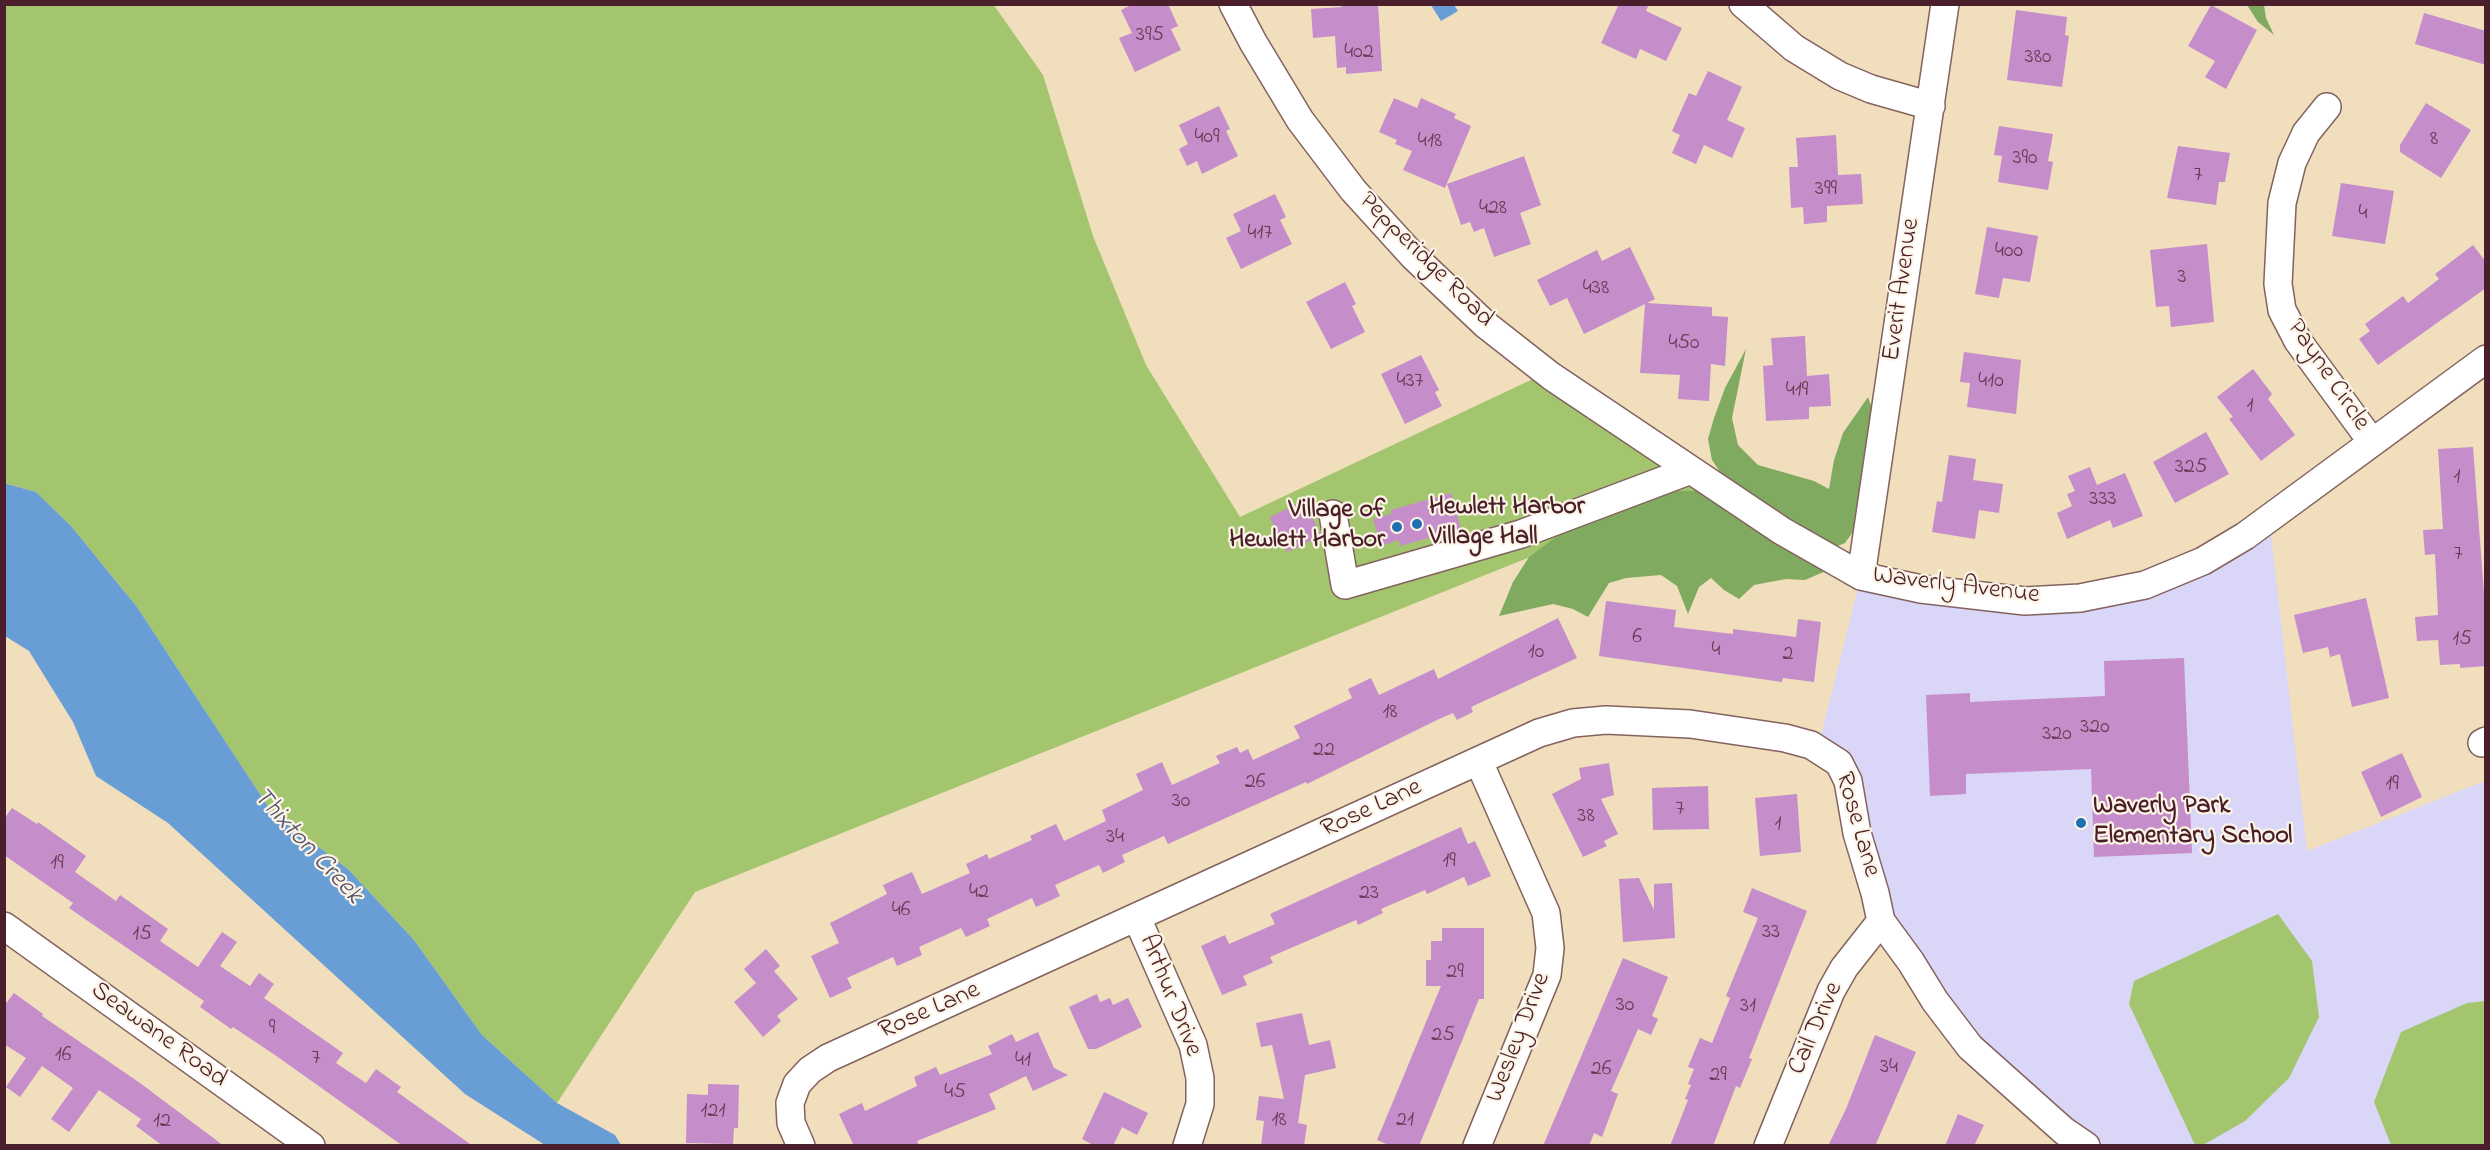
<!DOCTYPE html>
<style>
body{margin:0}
#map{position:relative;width:2490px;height:1150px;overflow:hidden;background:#f0debd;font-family:"Indie Flower",sans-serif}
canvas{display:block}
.frame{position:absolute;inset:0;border:6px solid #4a1f2b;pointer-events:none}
</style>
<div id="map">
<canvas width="2490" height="1150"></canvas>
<div class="frame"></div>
</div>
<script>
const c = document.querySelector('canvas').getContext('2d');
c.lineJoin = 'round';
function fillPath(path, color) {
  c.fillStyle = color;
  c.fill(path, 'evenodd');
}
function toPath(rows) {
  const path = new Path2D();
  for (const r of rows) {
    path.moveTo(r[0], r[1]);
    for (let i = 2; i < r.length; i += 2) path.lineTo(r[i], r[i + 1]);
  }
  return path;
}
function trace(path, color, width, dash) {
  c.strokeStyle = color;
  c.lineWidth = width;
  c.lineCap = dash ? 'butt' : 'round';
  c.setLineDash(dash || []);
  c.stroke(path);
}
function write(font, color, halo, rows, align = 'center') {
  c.font = font + ' "Indie Flower",sans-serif';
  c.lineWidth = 4.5;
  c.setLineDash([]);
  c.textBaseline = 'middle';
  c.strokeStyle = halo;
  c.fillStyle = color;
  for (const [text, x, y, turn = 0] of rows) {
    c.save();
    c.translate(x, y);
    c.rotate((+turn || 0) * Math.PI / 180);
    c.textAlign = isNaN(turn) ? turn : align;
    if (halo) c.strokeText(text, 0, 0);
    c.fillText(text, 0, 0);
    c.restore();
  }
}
fillPath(toPath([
 [2269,517,2307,851,2485,781,2485,1145,2096,1145,1986,1058,1875,912,1852,794,1818,747,1861,576,2127,600]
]), '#dad6f7');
fillPath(toPath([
 [993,4,1043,75,1093,236,1146,365,1240,517,1552,370,1712,484,695,892,557,1103,482,1035,414,940,348,869,271,811,137,607,71,526,36,492,5,483,5,5],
 [2278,914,2312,961,2319,1017,2289,1078,2245,1121,2203,1145,2195,1145,2129,1004,2134,981],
 [2485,1001,2485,1145,2391,1145,2374,1102,2401,1032,2467,1003]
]), '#a2c56e');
fillPath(toPath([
 [2247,5,2264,5,2266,18,2274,35,2258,22],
 [1746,349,1732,418,1738,445,1758,465,1814,481,1829,489,1834,460,1843,433,1868,397,1875,417,1860,522,1845,543,1830,549,1724,478,1712,460,1708,439,1714,418,1725,388],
 [1670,491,1696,491,1705,495,1719,506,1732,510,1826,571,1805,580,1786,579,1754,585,1739,599,1724,590,1711,578,1699,587,1688,614,1677,586,1661,575,1626,578,1609,583,1588,617,1573,609,1553,604,1499,616,1513,582,1529,557,1568,528]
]), '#81aa61');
fillPath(toPath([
 [1431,5,1454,5,1458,11,1441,21],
 [4,483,36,492,71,526,137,607,271,811,348,869,414,940,482,1035,557,1103,615,1135,621,1145,545,1145,465,1094,168,823,96,776,73,722,29,651,5,636]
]), '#689dd5');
fillPath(toPath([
 [1133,4,1168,4,1178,26,1171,29,1181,50,1135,72,1119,38,1132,33,1121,10],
 [1342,4,1378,4,1382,71,1346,74,1346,67,1337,68,1335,36,1313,38,1311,9,1342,7],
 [1619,4,1649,4,1646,11,1682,28,1666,61,1640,49,1636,59,1601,43],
 [2211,5,2257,30,2226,89,2205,77,2215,61,2188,46],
 [2016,10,2067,17,2065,35,2069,36,2062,87,2007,80],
 [2424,13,2486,31,2486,65,2415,44],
 [1708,71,1742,87,1727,120,1745,128,1732,158,1704,145,1696,164,1672,153,1680,135,1672,131,1689,93,1696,96],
 [1394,98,1417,108,1421,98,1456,114,1454,118,1471,126,1445,188,1403,170,1412,151,1395,144,1397,140,1379,132],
 [2426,103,2471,130,2441,178,2400,152,2400,145],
 [1219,106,1230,129,1226,131,1238,156,1202,174,1197,161,1187,166,1179,149,1188,144,1179,125],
 [1999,126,2053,134,2048,161,2053,162,2048,190,1998,182,2002,156,1994,155],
 [1836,135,1838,175,1861,174,1863,204,1827,206,1827,222,1804,224,1803,207,1791,208,1789,167,1798,167,1796,138],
 [2178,146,2230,153,2225,182,2219,182,2216,205,2167,198],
 [1524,156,1541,205,1520,213,1531,244,1494,257,1484,228,1474,232,1470,222,1461,225,1447,184],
 [2341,183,2394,191,2385,244,2332,236],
 [1275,194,1286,217,1280,220,1292,244,1241,269,1226,238,1241,231,1233,214],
 [1987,227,2038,236,2030,282,2003,278,1999,298,1975,294],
 [2207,244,2214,322,2171,327,2169,306,2156,307,2150,250],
 [2473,245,2486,262,2486,288,2378,365,2359,339,2370,331,2365,324,2403,296,2408,303,2439,279,2435,274],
 [1630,247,1655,299,1647,303,1712,307,1712,316,1728,317,1725,366,1711,364,1709,401,1678,399,1680,375,1640,373,1645,304,1584,334,1567,298,1550,306,1537,280,1597,250,1602,261],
 [1345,282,1356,304,1352,306,1365,332,1331,349,1306,302],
 [1805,336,1807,376,1829,374,1831,406,1809,407,1809,419,1766,421,1763,366,1773,365,1771,338],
 [1964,352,2021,360,2016,414,1967,407,1970,383,1960,382],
 [1421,355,1439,390,1435,392,1442,406,1405,424,1381,374],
 [2253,369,2272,394,2268,399,2295,435,2261,461,2229,419,2233,417,2217,397],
 [2206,432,2229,474,2175,503,2153,462],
 [2473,447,2486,620,2486,666,2460,668,2460,664,2440,665,2438,640,2417,641,2415,617,2438,615,2435,554,2425,555,2423,530,2443,529,2438,449],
 [1949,455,1976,459,1973,480,2003,484,1999,513,1979,510,1975,539,1932,532,1937,501,1942,502],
 [2090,467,2097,485,2125,473,2143,516,2113,528,2110,520,2067,539,2057,513,2072,506,2067,494,2075,491,2068,476],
 [1451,493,1461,529,1400,546,1399,540,1381,546,1373,519,1391,514,1391,510],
 [1305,500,1321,536,1287,552,1270,517],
 [2366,598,2389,698,2352,707,2340,654,2330,657,2328,647,2303,653,2294,615],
 [1606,601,1676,610,1674,627,1733,634,1733,629,1796,637,1798,619,1821,622,1814,682,1783,678,1782,682,1599,656],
 [1558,618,1577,658,1471,707,1473,712,1457,720,1453,713,1439,719,1307,784,1306,782,1168,844,1164,836,1122,855,1125,862,1103,873,1099,865,1055,885,1060,896,1036,907,1032,898,987,919,990,926,966,937,961,928,919,947,922,955,897,966,893,957,847,978,852,988,830,998,811,956,839,943,830,923,887,894,883,885,912,872,922,894,970,873,966,864,987,854,989,859,1032,840,1030,836,1056,824,1064,841,1106,821,1102,810,1143,790,1136,774,1162,762,1172,785,1220,763,1216,756,1237,747,1240,753,1248,749,1253,760,1300,738,1294,726,1352,698,1348,689,1371,678,1379,695,1434,669,1438,679],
 [2184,658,2192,853,2094,857,2091,769,1966,774,1966,794,1930,796,1926,695,1970,693,1970,702,2105,696,2104,661],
 [2402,753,2422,797,2381,817,2361,772],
 [1609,763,1614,795,1601,799,1618,834,1604,841,1607,846,1583,857,1552,794,1581,779,1579,768],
 [1708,786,1709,829,1653,830,1652,788],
 [1797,794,1801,852,1760,856,1755,798],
 [12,808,37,824,38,822,86,856,75,872,116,901,120,895,168,929,160,941,198,967,222,932,237,942,220,966,250,986,259,973,274,984,264,998,343,1053,336,1063,366,1083,376,1069,401,1087,397,1092,473,1146,403,1146,275,1055,233,1027,231,1029,200,1007,204,1001,69,908,73,903,4,855,4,819],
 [1461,827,1468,844,1475,841,1491,876,1468,886,1464,877,1427,894,1425,890,1381,909,1383,913,1358,925,1356,920,1270,957,1273,963,1243,976,1247,985,1222,995,1201,946,1225,935,1229,944,1275,924,1270,914],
 [1639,878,1654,910,1654,884,1672,883,1675,938,1623,942,1619,879],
 [1752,888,1807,911,1749,1058,1752,1059,1740,1088,1736,1086,1713,1146,1670,1146,1688,1100,1685,1099,1691,1085,1688,1084,1694,1069,1688,1067,1700,1038,1712,1043,1730,998,1726,996,1758,918,1743,912],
 [1442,928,1484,928,1484,999,1479,999,1419,1146,1391,1146,1377,1140,1441,986,1426,986,1426,960,1431,960,1431,941,1442,941],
 [766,949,780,966,774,971,798,999,777,1016,781,1021,763,1037,734,1002,756,983,744,969],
 [1623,958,1668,977,1652,1016,1658,1019,1651,1035,1638,1029,1611,1091,1618,1094,1602,1137,1594,1133,1589,1146,1543,1146],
 [14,993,43,1014,42,1016,140,1083,224,1146,163,1146,136,1126,141,1119,99,1090,69,1132,51,1119,73,1088,42,1066,20,1097,6,1087,26,1058,4,1044,4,1006],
 [1097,994,1100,1002,1110,998,1113,1005,1128,998,1142,1027,1096,1049,1088,1049,1069,1007],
 [1302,1013,1309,1045,1330,1040,1336,1068,1305,1075,1298,1123,1307,1125,1304,1146,1261,1146,1264,1121,1256,1120,1259,1096,1284,1099,1272,1045,1261,1047,1256,1023],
 [1038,1032,1054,1068,1068,1075,1033,1091,1026,1076,989,1094,996,1109,917,1141,919,1146,854,1146,839,1114,862,1103,865,1111,917,1086,914,1077,936,1067,940,1075,992,1054,988,1046,1012,1034,1016,1042],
 [1875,1035,1916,1052,1875,1146,1828,1146,1846,1109],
 [708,1084,739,1085,738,1128,734,1128,733,1144,686,1143,687,1094,708,1095],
 [1104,1092,1148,1113,1137,1135,1122,1127,1113,1146,1095,1146,1082,1139],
 [1958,1114,1984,1125,1974,1146,1945,1146]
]), '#c68dcb');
const minor = toPath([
 [1233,4,1253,42,1300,120,1353,190,1413,256,1486,325,1551,376,1782,531,1861,576,1921,589,2025,601,2080,598,2145,585,2203,561,2245,536,2486,359],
 [1743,4,1794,48,1840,76,1871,89,1931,106],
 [2327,107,2306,133,2292,163,2282,203,2278,284,2282,310,2298,341,2372,442],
 [1333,514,1345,585,1521,534,1691,470],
 [1861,576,1945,4],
 [2482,743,2486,741],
 [1137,918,1193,1045,1200,1078,1200,1104,1187,1146],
 [4,926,311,1146],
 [801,1146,791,1123,790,1103,797,1084,810,1070,828,1058,1539,733,1573,723,1606,720,1690,724,1785,738,1811,745,1839,763,1848,781,1857,833,1875,893,1881,921,1911,962,1935,1001,1970,1047,2064,1131,2086,1146],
 [1477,1146,1547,975,1550,948,1546,913,1479,762],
 [1768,1146,1831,991,1844,968,1881,921]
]);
trace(minor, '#84625e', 30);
trace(minor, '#fff', 27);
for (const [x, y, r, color] of [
 [1417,524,6,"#1f6fb2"],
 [1397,527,6,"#1f6fb2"],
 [2081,823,6,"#1f6fb2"]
]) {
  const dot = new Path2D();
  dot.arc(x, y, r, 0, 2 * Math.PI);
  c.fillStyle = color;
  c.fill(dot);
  trace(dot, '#fcf5e5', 2);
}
write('22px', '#693a53', null, [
 ["395",1150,36],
 ["402",1359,53],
 ["380",2038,58],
 ["409",1207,138],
 ["8",2434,140],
 ["418",1430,142],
 ["390",2025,159],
 ["7",2198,176],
 ["399",1826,190],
 ["428",1493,209],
 ["4",2363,214],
 ["417",1260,234],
 ["400",2009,252],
 ["3",2182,278],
 ["438",1596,289],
 ["450",1684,344],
 ["437",1410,382],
 ["410",1991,382],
 ["419",1797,391],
 ["1",2250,407],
 ["325",2191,468],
 ["1",2457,478],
 ["333",2103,500],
 ["7",2458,555],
 ["6",1637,638],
 ["15",2462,640],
 ["4",1716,651],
 ["10",1536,653],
 ["2",1788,655],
 ["18",1390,713],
 ["320",2095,728],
 ["320",2057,735],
 ["22",1324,751],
 ["26",1255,783],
 ["19",2392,785],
 ["30",1181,802],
 ["7",1680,810],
 ["38",1586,817],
 ["1",1778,825],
 ["34",1115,838],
 ["19",1449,862],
 ["19",57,864],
 ["42",979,893],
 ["23",1369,894],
 ["46",901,911],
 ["33",1771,933],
 ["15",142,935],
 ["29",1455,973],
 ["30",1625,1006],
 ["31",1748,1007],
 ["9",272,1029],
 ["25",1443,1036],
 ["16",63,1056],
 ["7",316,1059],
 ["41",1023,1061],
 ["34",1889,1068],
 ["26",1601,1070],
 ["29",1718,1076],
 ["45",955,1093],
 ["121",713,1112],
 ["18",1279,1121],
 ["21",1405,1121],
 ["12",162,1122]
]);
write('26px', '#4a1f2b', '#fcf5e5', [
 ["Pepperidge Road",1425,261,45],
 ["Everit Avenue",1903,290,-82],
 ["Payne Circle",2327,376,56],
 ["Waverly Avenue",1956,587,7],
 ["Rose Lane",1372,810,-25],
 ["Rose Lane",1856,825,74],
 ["Arthur Drive",1169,996,68],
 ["Rose Lane",930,1012,-24],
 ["Cail Drive",1817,1029,-66],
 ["Seawane Road",158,1036,36],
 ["Wesley Drive",1520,1038,-69]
]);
write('bold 26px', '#4a1f2b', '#fcf5e5', [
 ["Hewlett Harbor",1429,509],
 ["Village Hall",1429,539],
 ["Village of",1385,512,"right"],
 ["Hewlett Harbor",1385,542,"right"],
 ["Waverly Park",2093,808],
 ["Elementary School",2093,838]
], 'left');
write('italic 27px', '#56516f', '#fcf5e5', [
 ["Thixton Creek",306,847,47]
]);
</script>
